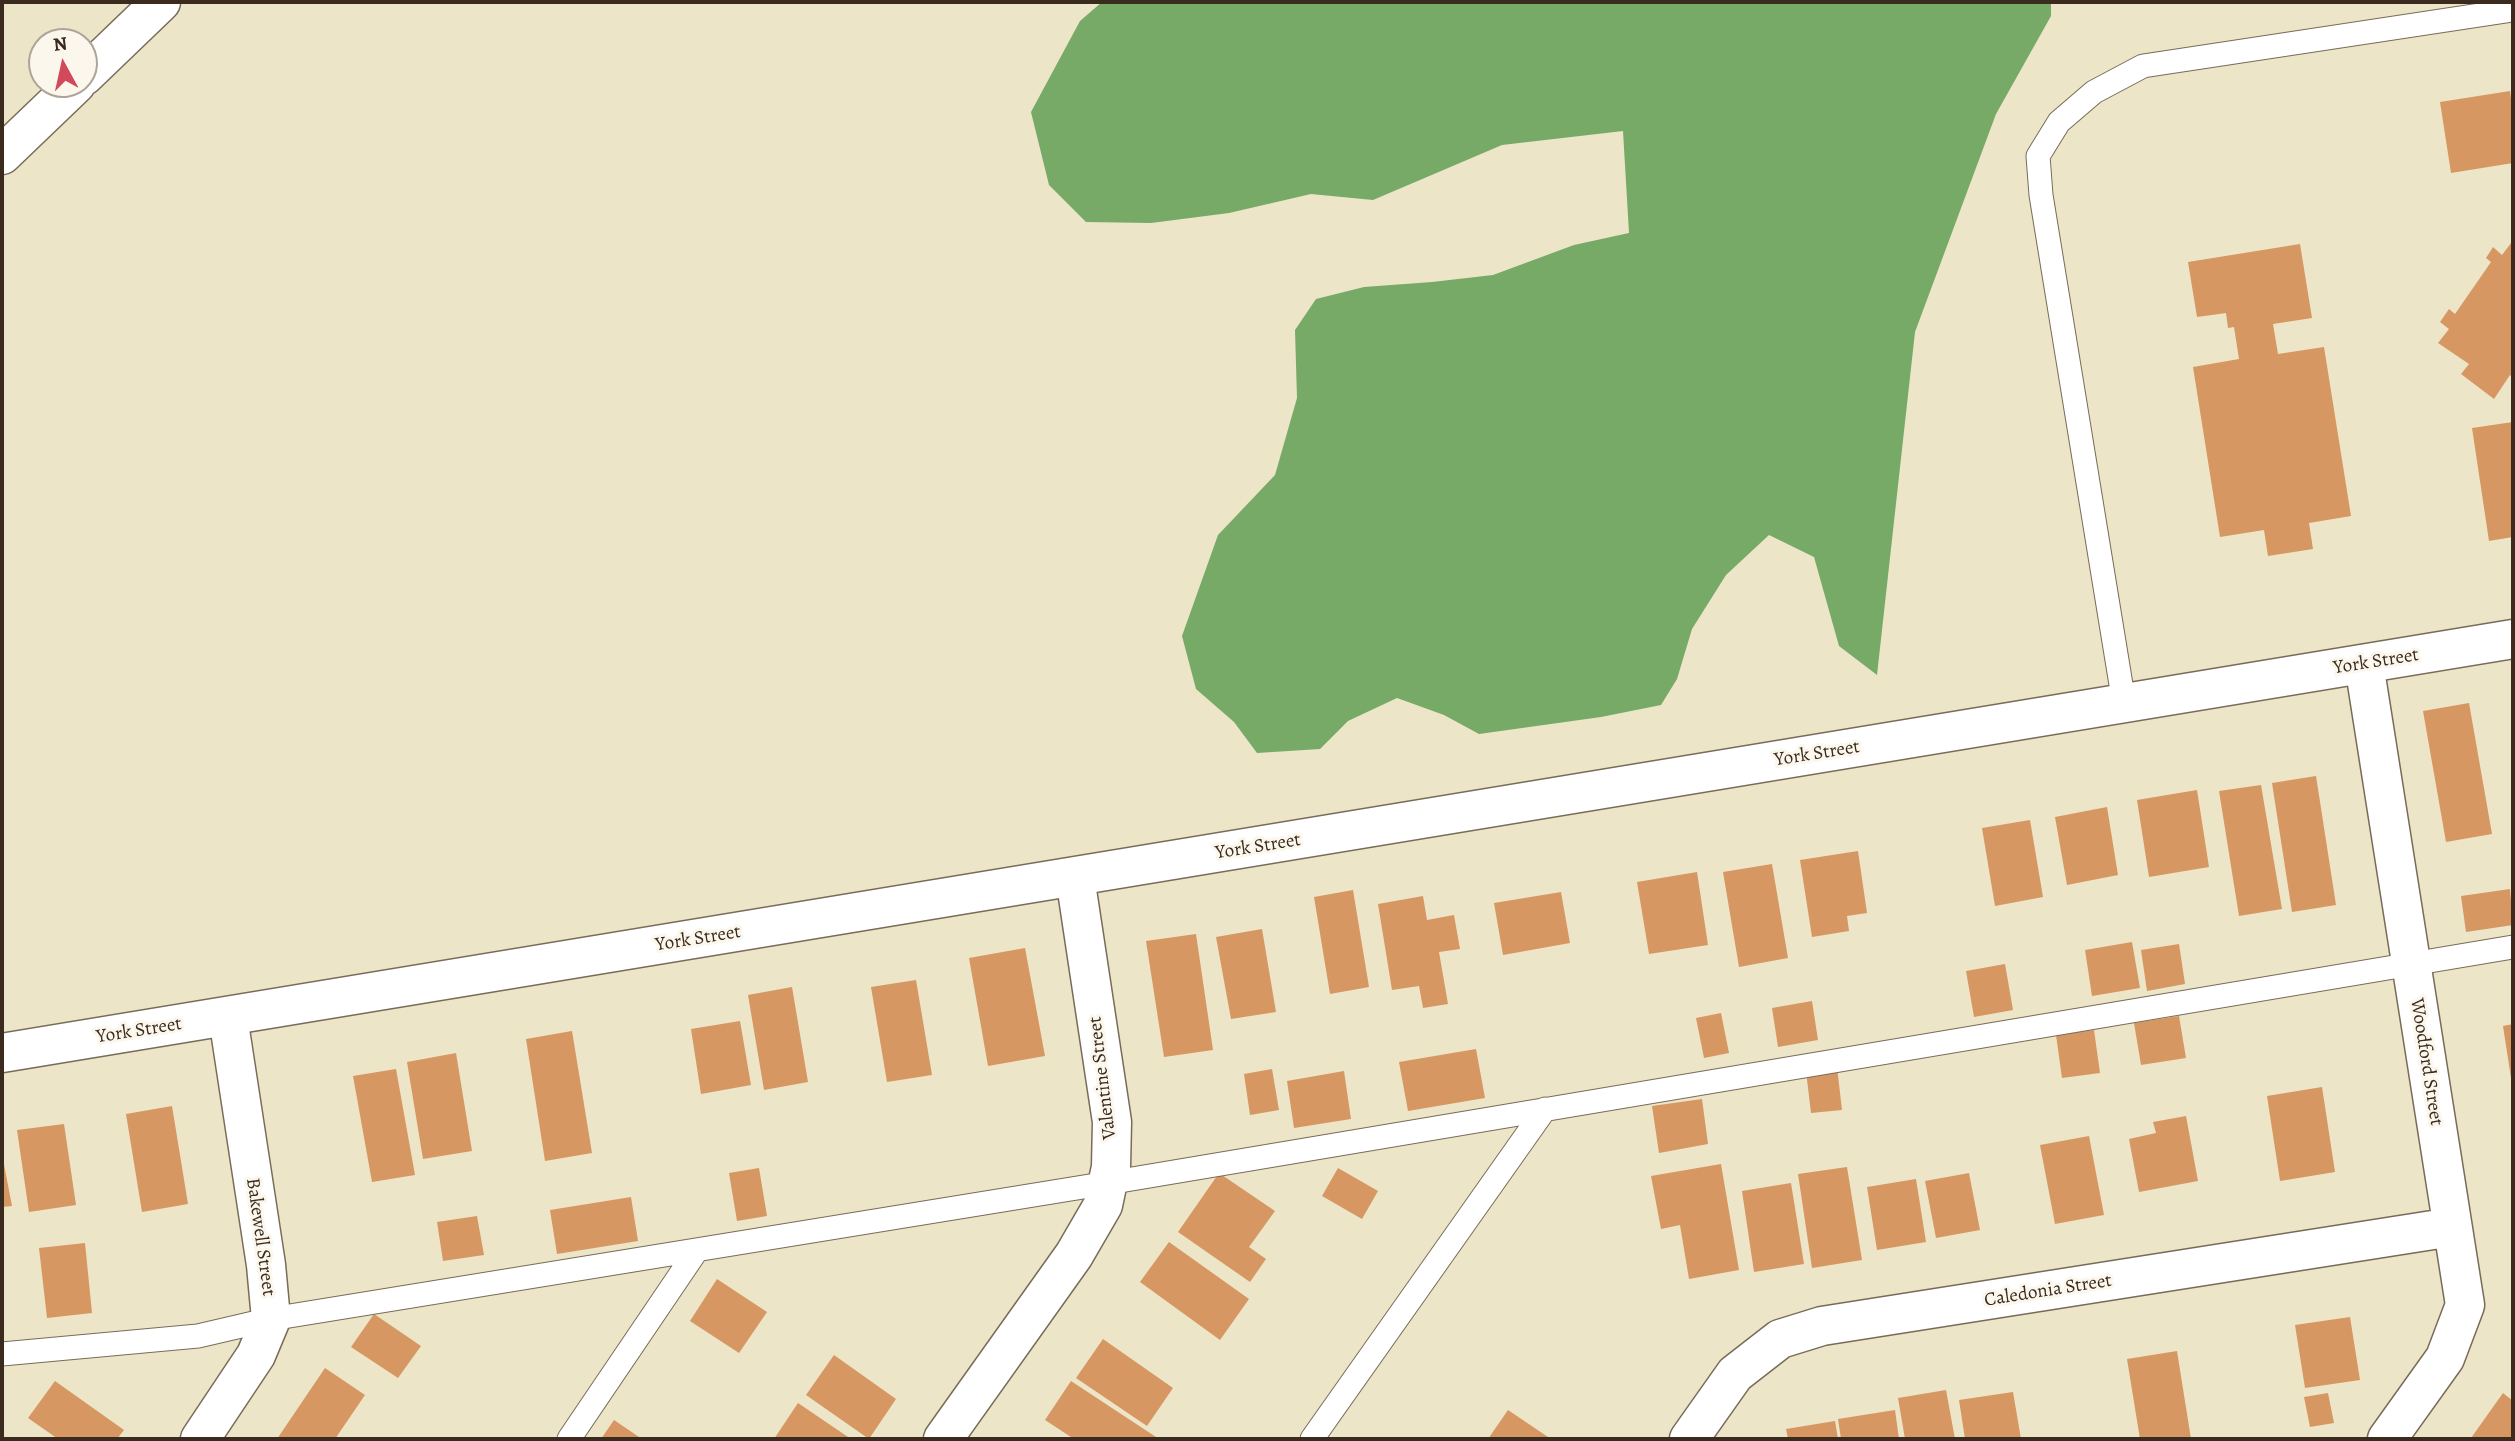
<!DOCTYPE html>
<style>
body{margin:0}
#map{position:relative;width:2515px;height:1441px;overflow:hidden;background:#ece5c7;font-family:Alegreya,serif}
canvas{display:block}
.frame{position:absolute;inset:0;border:4px solid #3b2a1e;pointer-events:none}
.north{position:absolute;left:28px;top:28px;width:70px;height:70px;box-sizing:border-box;background:#fbf7ec;border:2px solid #aea59a;border-radius:50%;rotate:352deg;font-size:19px;font-weight:700;line-height:28px;text-align:center;color:#3b2a1e}
.north::after{content:'';display:block;margin:auto;width:24px;height:32px;background:#d1495b;clip-path:polygon(50% 0,100% 100%,50% 72%,0 100%)}
</style>
<div id="map">
<canvas width="2515" height="1441"></canvas>
<div class="frame"></div>
<div class="north">N</div>
</div>
<script>
const c = document.querySelector('canvas').getContext('2d');
c.lineJoin = 'round';
function fillPath(path, color) {
  c.fillStyle = color;
  c.fill(path, 'evenodd');
}
function toPath(rows) {
  const path = new Path2D();
  for (const r of rows) {
    path.moveTo(r[0], r[1]);
    for (let i = 2; i < r.length; i += 2) path.lineTo(r[i], r[i + 1]);
  }
  return path;
}
function trace(path, color, width, dash) {
  c.strokeStyle = color;
  c.lineWidth = width;
  c.lineCap = dash ? 'butt' : 'round';
  c.setLineDash(dash || []);
  c.stroke(path);
}
function write(font, color, halo, rows, align = 'center') {
  c.font = font + ' Alegreya,serif';
  c.lineWidth = 6;
  c.setLineDash([]);
  c.textBaseline = 'middle';
  c.strokeStyle = halo;
  c.fillStyle = color;
  for (const [text, x, y, turn = 0] of rows) {
    c.save();
    c.translate(x, y);
    c.rotate((+turn || 0) * Math.PI / 180);
    c.textAlign = isNaN(turn) ? turn : align;
    if (halo) c.strokeText(text, 0, 0);
    c.fillText(text, 0, 0);
    c.restore();
  }
}
fillPath(toPath([
 [1102,2,2051,2,2051,16,1996,114,1915,332,1877,675,1839,646,1814,557,1769,535,1726,575,1692,629,1677,679,1661,705,1601,717,1479,734,1444,715,1397,698,1348,721,1320,749,1257,753,1234,722,1196,689,1182,636,1218,535,1275,475,1297,398,1295,330,1316,299,1364,287,1432,282,1493,275,1574,245,1629,233,1623,131,1502,145,1373,200,1311,194,1229,213,1151,223,1086,222,1049,185,1031,112,1080,21]
]), '#76aa66');
fillPath(toPath([
 [2510,91,2513,113,2513,163,2451,173,2440,102],
 [2511,243,2513,245,2513,378,2510,375,2494,399,2461,374,2469,364,2438,343,2449,329,2440,322,2449,309,2455,314,2491,262,2486,258,2493,247,2502,255],
 [2300,244,2312,318,2273,324,2278,354,2324,347,2351,516,2309,523,2313,549,2268,556,2264,530,2220,537,2193,367,2239,359,2234,327,2228,328,2226,313,2197,317,2188,262],
 [2513,422,2513,537,2489,541,2472,428],
 [2469,703,2492,834,2446,842,2423,711],
 [2316,776,2336,905,2292,912,2272,783],
 [2261,785,2282,909,2239,916,2219,791],
 [2197,790,2209,867,2149,877,2137,800],
 [2107,807,2118,875,2067,885,2055,817],
 [2030,820,2043,897,1995,906,1982,828],
 [1858,851,1867,913,1847,916,1849,931,1812,937,1800,860],
 [1772,864,1788,958,1739,967,1723,872],
 [1697,872,1708,945,1649,954,1637,882],
 [2510,889,2513,925,2466,932,2461,896],
 [1353,890,1369,987,1330,994,1314,897],
 [1561,892,1570,943,1503,955,1494,903],
 [1423,896,1427,920,1454,915,1460,949,1439,952,1448,1004,1423,1008,1419,986,1392,990,1378,904],
 [1262,929,1276,1012,1231,1019,1216,937],
 [1196,934,1213,1050,1164,1057,1146,941],
 [2132,942,2140,988,2092,996,2085,950],
 [2179,944,2185,984,2147,991,2141,950],
 [1025,948,1045,1056,988,1066,969,958],
 [2005,964,2013,1010,1974,1017,1966,971],
 [916,980,932,1075,887,1082,871,987],
 [792,987,808,1082,764,1090,748,995],
 [1812,1001,1818,1040,1778,1047,1772,1008],
 [1721,1013,1729,1053,1704,1058,1696,1018],
 [2179,1016,2186,1058,2141,1065,2134,1023],
 [740,1021,751,1085,701,1094,691,1029],
 [2513,1024,2513,1078,2511,1078,2503,1026],
 [2094,1030,2100,1073,2062,1078,2056,1035],
 [572,1031,592,1153,545,1161,526,1039],
 [1476,1049,1485,1098,1408,1111,1399,1062],
 [456,1053,472,1151,423,1159,407,1062],
 [1837,1067,1842,1110,1811,1113,1806,1071],
 [396,1069,415,1175,372,1182,353,1076],
 [1272,1069,1279,1110,1250,1115,1244,1074],
 [1344,1071,1351,1119,1294,1128,1287,1081],
 [2322,1087,2335,1172,2280,1181,2267,1096],
 [1702,1099,1708,1144,1659,1153,1652,1106],
 [172,1106,188,1204,142,1212,126,1114],
 [2186,1116,2198,1181,2139,1192,2129,1139,2156,1133,2153,1122],
 [64,1124,76,1205,29,1212,17,1130],
 [2089,1136,2104,1215,2055,1224,2040,1145],
 [2,1154,12,1206,2,1207],
 [1721,1164,1739,1270,1689,1279,1680,1225,1661,1229,1651,1176],
 [1847,1167,1862,1260,1812,1268,1798,1174],
 [759,1168,767,1216,737,1221,729,1173],
 [1338,1168,1378,1191,1362,1219,1322,1196],
 [1219,1173,1275,1211,1249,1247,1266,1259,1250,1282,1178,1232],
 [1969,1173,1980,1230,1936,1238,1925,1181],
 [1916,1179,1926,1242,1877,1250,1867,1187],
 [1791,1183,1804,1264,1754,1272,1742,1191],
 [631,1197,638,1241,557,1254,550,1210],
 [477,1216,484,1255,443,1261,437,1222],
 [1169,1242,1249,1299,1220,1340,1140,1282],
 [85,1243,92,1313,47,1318,39,1248],
 [717,1279,767,1312,739,1353,690,1321],
 [374,1314,421,1346,398,1378,351,1347],
 [2350,1317,2360,1380,2305,1388,2295,1325],
 [1103,1339,1173,1388,1147,1426,1076,1378],
 [2177,1351,2191,1439,2140,1439,2127,1359],
 [834,1355,896,1399,869,1439,806,1395],
 [325,1368,365,1395,335,1439,277,1439],
 [55,1381,124,1430,117,1439,58,1439,28,1418],
 [1071,1381,1156,1437,1155,1439,1074,1439,1045,1420],
 [1946,1390,1955,1439,1905,1439,1898,1398],
 [2013,1392,2021,1439,1965,1439,1959,1400],
 [2328,1393,2334,1423,2310,1427,2304,1397],
 [2503,1393,2513,1401,2513,1439,2473,1439,2471,1438],
 [798,1403,851,1439,774,1439],
 [1508,1410,1551,1439,1488,1439],
 [1895,1410,1899,1439,1841,1439,1838,1419],
 [614,1420,642,1439,601,1439],
 [1835,1421,1838,1439,1788,1439,1786,1429]
]), '#d69763');
const service = toPath([
 [2124,703,2041,195,2038,156,2059,122,2094,92,2143,66,2513,10],
 [2,1354,198,1336,271,1319,1108,1183,2513,947],
 [569,1439,697,1250],
 [1312,1439,1545,1109]
]);
const minor = toPath([
 [2364,664,2465,1305,2445,1358,2387,1439],
 [200,1439,256,1355,271,1319,266,1265,228,1017],
 [943,1439,1074,1255,1103,1205,1111,1167,1112,1122,1075,877],
 [1689,1439,1735,1374,1780,1339,1822,1326,2452,1227]
]);
const tertiary = toPath([
 [84,76,161,2],
 [2,155,76,84],
 [2,1053,2513,639]
]);
trace(service, '#796b59', 25);
trace(minor, '#796b59', 41);
trace(tertiary, '#796b59', 41);
trace(service, '#fff', 23);
trace(minor, '#fff', 38);
trace(tertiary, '#fff', 38);
write('19px', '#3b2a1e', '#fbf7ec', [
 ["York Street",2376,662,-9],
 ["York Street",1817,754,-9],
 ["York Street",1258,847,-9],
 ["York Street",698,939,-9],
 ["York Street",139,1031,-9],
 ["Woodford Street",2426,1062,81],
 ["Valentine Street",1103,1078,-97],
 ["Bakewell Street",260,1237,82],
 ["Caledonia Street",2048,1291,-9]
]);
</script>
